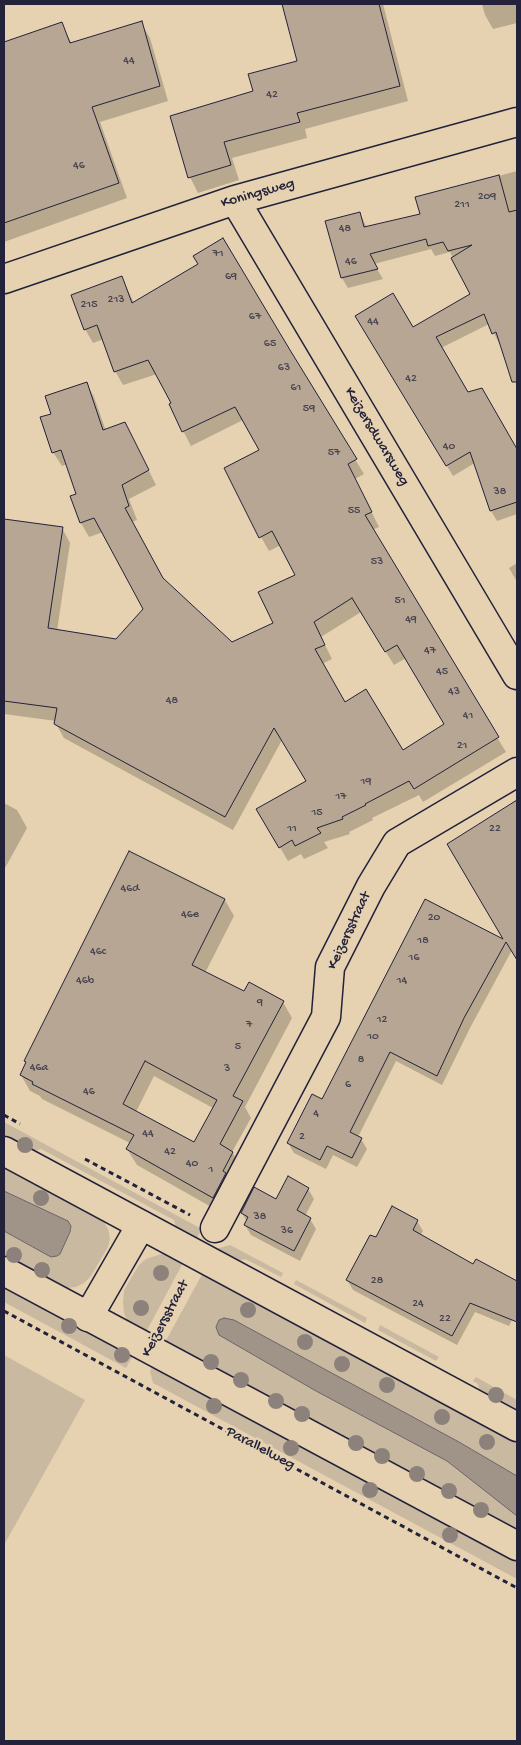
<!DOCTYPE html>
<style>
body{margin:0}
#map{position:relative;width:521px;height:1745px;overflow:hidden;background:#e6d2b1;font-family:"Gochi Hand",sans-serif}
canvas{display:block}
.frame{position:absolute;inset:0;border:5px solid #22223b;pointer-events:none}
</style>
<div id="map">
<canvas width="521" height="1745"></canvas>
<div class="frame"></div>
</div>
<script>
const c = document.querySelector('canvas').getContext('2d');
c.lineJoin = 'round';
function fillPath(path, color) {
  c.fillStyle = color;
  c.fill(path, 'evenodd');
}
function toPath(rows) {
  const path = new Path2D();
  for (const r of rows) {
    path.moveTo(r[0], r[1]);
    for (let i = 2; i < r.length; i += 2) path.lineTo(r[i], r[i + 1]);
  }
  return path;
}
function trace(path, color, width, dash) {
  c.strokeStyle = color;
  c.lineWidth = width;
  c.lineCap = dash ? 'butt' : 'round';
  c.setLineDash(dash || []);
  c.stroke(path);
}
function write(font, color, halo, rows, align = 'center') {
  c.font = font + ' "Gochi Hand",sans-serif';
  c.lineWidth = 5;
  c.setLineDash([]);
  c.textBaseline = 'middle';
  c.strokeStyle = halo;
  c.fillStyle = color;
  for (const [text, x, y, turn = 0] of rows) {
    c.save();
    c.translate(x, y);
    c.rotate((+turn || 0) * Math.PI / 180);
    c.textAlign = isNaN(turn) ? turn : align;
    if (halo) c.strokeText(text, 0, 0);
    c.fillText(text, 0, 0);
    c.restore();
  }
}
fillPath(toPath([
 [4,1122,200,1228,201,1231,194,1243,178,1235,174,1220,41,1149,26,1154,4,1142],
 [4,1163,95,1212,103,1220,108,1229,110,1238,108,1247,91,1276,84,1283,76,1287,59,1289,4,1260],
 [230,1245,283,1273,281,1277,245,1259,231,1263,216,1249],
 [164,1253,175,1254,185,1259,144,1336,129,1324,124,1313,123,1302,124,1290,139,1265,146,1259],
 [205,1269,517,1438,517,1538,163,1346],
 [296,1280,367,1318,365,1323,294,1284],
 [4,1281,135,1352,126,1368,4,1302],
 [380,1325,439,1357,436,1361,378,1330],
 [4,1355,85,1400,4,1545],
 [154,1362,517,1558,517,1579,153,1383,150,1371],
 [476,1377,517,1400,517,1417,482,1398,478,1384,473,1381]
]), '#c9b9a0');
const water = toPath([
 [4,1191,68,1221,71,1226,70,1232,60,1254,57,1256,51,1257,4,1231,4,1191],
 [224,1318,234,1320,459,1442,517,1476,517,1516,447,1461,316,1391,219,1335,216,1327,219,1320,224,1318]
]);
fillPath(water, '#a09387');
trace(water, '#6e6669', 1);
fillPath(toPath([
 [283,4,383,4,408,101,305,129,307,138,232,158,239,180,198,193,190,177,254,92,298,62],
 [482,4,517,4,517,23,493,29,485,15],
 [61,23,72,44,141,23,150,38,168,101,100,122,127,198,4,242,4,44],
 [517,171,517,337,499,343,489,324,441,348,468,393,481,389,517,452,517,514,497,521,491,511,475,463,453,476,357,317,413,329,472,295,453,258,450,252,435,256,431,249,374,264,383,279,348,288,342,278,327,222,360,213,367,228,421,215,417,198],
 [122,278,134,303,289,351,364,474,355,479,379,527,372,530,506,752,423,802,419,795,372,818,373,820,349,832,350,834,324,842,328,848,304,859,301,854,288,861,258,810,307,782,282,740,233,830,64,738,56,724,56,721,4,714,4,520,62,528,70,543,57,631,117,641,145,610,103,532,89,537,81,523,72,497,78,494,68,464,62,466,53,452,52,414,86,383,94,397,106,431,132,437,156,485,129,499,137,520,132,522,163,580,232,643,275,623,296,575,281,545,269,551,261,537,261,451,243,420,191,446,170,405,173,404,157,374,123,385,115,371,104,339,93,343,85,329],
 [361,612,394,665,406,658,446,724,403,752,345,704,322,664,332,659,321,637],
 [517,563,517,582,509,568],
 [517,802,517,958,512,950,470,1028,442,1085,396,1061,358,1137,361,1139,367,1149,357,1167,333,1155,326,1169,294,1153,288,1143,323,1101,425,901,506,942,449,844],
 [4,803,17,810,27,828,4,870],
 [225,900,234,916,205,973,245,992,283,1002,292,1018,245,1107,251,1118,232,1152,242,1168,222,1213,137,1165,127,1149,130,1143,42,1099,40,1096,30,1091,21,1075],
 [154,1076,213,1108,194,1144,136,1112],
 [308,1189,314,1199,305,1216,310,1219,316,1229,300,1261,251,1235,245,1225,247,1222,242,1213],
 [417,1221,423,1231,420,1236,474,1266,476,1261,517,1283,517,1310,509,1326,475,1312,457,1345,353,1290,347,1280,376,1239]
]), '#0003');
const building = toPath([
 [282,4,379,4,400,86,297,113,300,122,224,142,231,165,188,178,170,116,253,91,248,74,297,61,282,4],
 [142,21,160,86,92,107,119,183,4,223,4,42,62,22,70,43,142,21],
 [499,175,509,212,517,210,517,382,512,382,496,332,492,334,484,314,436,337,468,392,482,388,517,449,517,502,490,511,470,452,446,466,355,316,393,293,413,327,470,294,451,258,472,245,448,251,443,242,428,246,426,239,370,254,378,269,341,278,325,221,360,212,364,227,420,214,415,197,499,175],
 [223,238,290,350,357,459,348,464,372,512,365,515,499,737,414,789,409,781,365,804,366,805,342,817,343,819,317,828,321,833,295,846,292,840,279,848,256,809,306,781,274,728,225,817,54,724,57,708,4,701,4,519,63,527,48,628,116,639,143,609,94,518,80,523,70,496,76,494,61,450,52,453,40,417,51,414,45,396,87,382,103,430,125,422,149,470,122,485,129,506,125,508,163,578,232,642,273,623,258,592,295,575,272,531,259,538,224,468,259,450,235,407,182,432,169,404,171,403,148,360,114,372,97,325,84,330,71,295,122,276,132,303,198,264,193,256,223,238],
 [352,598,385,652,397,645,444,724,403,750,366,689,345,702,315,649,325,645,314,622,352,598],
 [517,800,517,960,506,942,464,1018,437,1076,390,1052,350,1132,362,1138,352,1158,327,1146,320,1160,287,1143,312,1094,322,1099,425,899,503,939,447,844,517,800],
 [129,851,225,899,192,965,244,991,249,982,284,1001,233,1096,243,1101,220,1144,233,1152,223,1171,226,1173,213,1198,126,1149,134,1135,32,1084,33,1082,20,1075,26,1062,24,1061,129,851],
 [145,1061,217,1100,194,1142,123,1104,145,1061],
 [288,1176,309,1188,297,1210,311,1218,294,1251,244,1225,248,1217,241,1213,254,1187,276,1199,288,1176],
 [392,1206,418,1220,413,1230,473,1264,476,1259,517,1281,517,1322,470,1303,452,1336,346,1280,370,1235,376,1237,392,1206]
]);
fillPath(building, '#b6a693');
trace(building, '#22223b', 1);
const street = toPath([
 [235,200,517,675],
 [4,279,235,200,517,122],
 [215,1228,326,1017,330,967,371,886,397,843,517,772],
 [88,1317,141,1225]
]);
const secondary = toPath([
 [4,1151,517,1427],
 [4,1271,517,1546]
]);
trace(street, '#22223b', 31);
trace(secondary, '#22223b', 31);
trace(toPath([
 [4,1115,20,1124],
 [85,1159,190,1215],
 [4,1311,517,1588],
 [164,1323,186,1282]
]), '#22223b', 3, [5, 4]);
trace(street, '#e6d2b1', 28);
trace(secondary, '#e6d2b1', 28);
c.fillStyle = '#8c827b';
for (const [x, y] of [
 [25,1145],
 [41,1198],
 [14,1255],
 [42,1270],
 [161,1273],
 [141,1308],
 [248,1310],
 [69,1326],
 [305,1342],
 [122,1355],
 [211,1362],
 [342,1364],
 [241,1380],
 [387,1385],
 [496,1395],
 [276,1401],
 [214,1406],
 [302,1414],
 [442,1417],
 [487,1442],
 [356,1443],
 [291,1448],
 [382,1456],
 [417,1474],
 [370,1490],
 [449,1491],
 [481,1510],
 [450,1535]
]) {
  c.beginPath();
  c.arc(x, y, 8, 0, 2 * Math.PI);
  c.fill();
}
write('12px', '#474351', null, [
 ["44",129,61],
 ["42",272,95],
 ["46",79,166],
 ["209",487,197],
 ["211",462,205],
 ["48",345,229],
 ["71",218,254],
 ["46",351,262],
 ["69",231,277],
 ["213",116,300],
 ["215",89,305],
 ["67",255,317],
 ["44",373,322],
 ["65",270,344],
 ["63",284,368],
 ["42",411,379],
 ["61",296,388],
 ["59",309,409],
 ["40",449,447],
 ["57",334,453],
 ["38",500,492],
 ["55",354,511],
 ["53",377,562],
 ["51",400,601],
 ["49",411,620],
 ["47",430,651],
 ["45",442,672],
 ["43",454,692],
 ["48",172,701],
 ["41",468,716],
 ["21",462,746],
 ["19",366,782],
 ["17",341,797],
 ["15",317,813],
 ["11",292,829],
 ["22",495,829],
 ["46d",130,889],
 ["46e",190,915],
 ["20",434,918],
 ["18",423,941],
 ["46c",98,952],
 ["16",414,958],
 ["46b",85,981],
 ["14",402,981],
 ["9",260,1003],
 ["12",382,1020],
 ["7",249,1025],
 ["10",373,1037],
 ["5",238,1047],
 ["8",361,1060],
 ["46a",39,1068],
 ["3",227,1069],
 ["6",348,1085],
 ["46",89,1092],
 ["4",316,1114],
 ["44",148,1134],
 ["2",302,1137],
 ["42",170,1152],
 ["40",192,1164],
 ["1",211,1170],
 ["38",260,1217],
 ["36",287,1231],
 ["28",377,1281],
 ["24",418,1304],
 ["22",445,1319]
]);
write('15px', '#22223b', '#e6d2b1', [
 ["Koningsweg",258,194,-16],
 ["Keizersdwarsweg",376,437,59],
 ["Keizersstraat",350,931,-65],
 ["Keizersstraat",166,1319,-62],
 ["Parallelweg",260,1449,28]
]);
</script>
